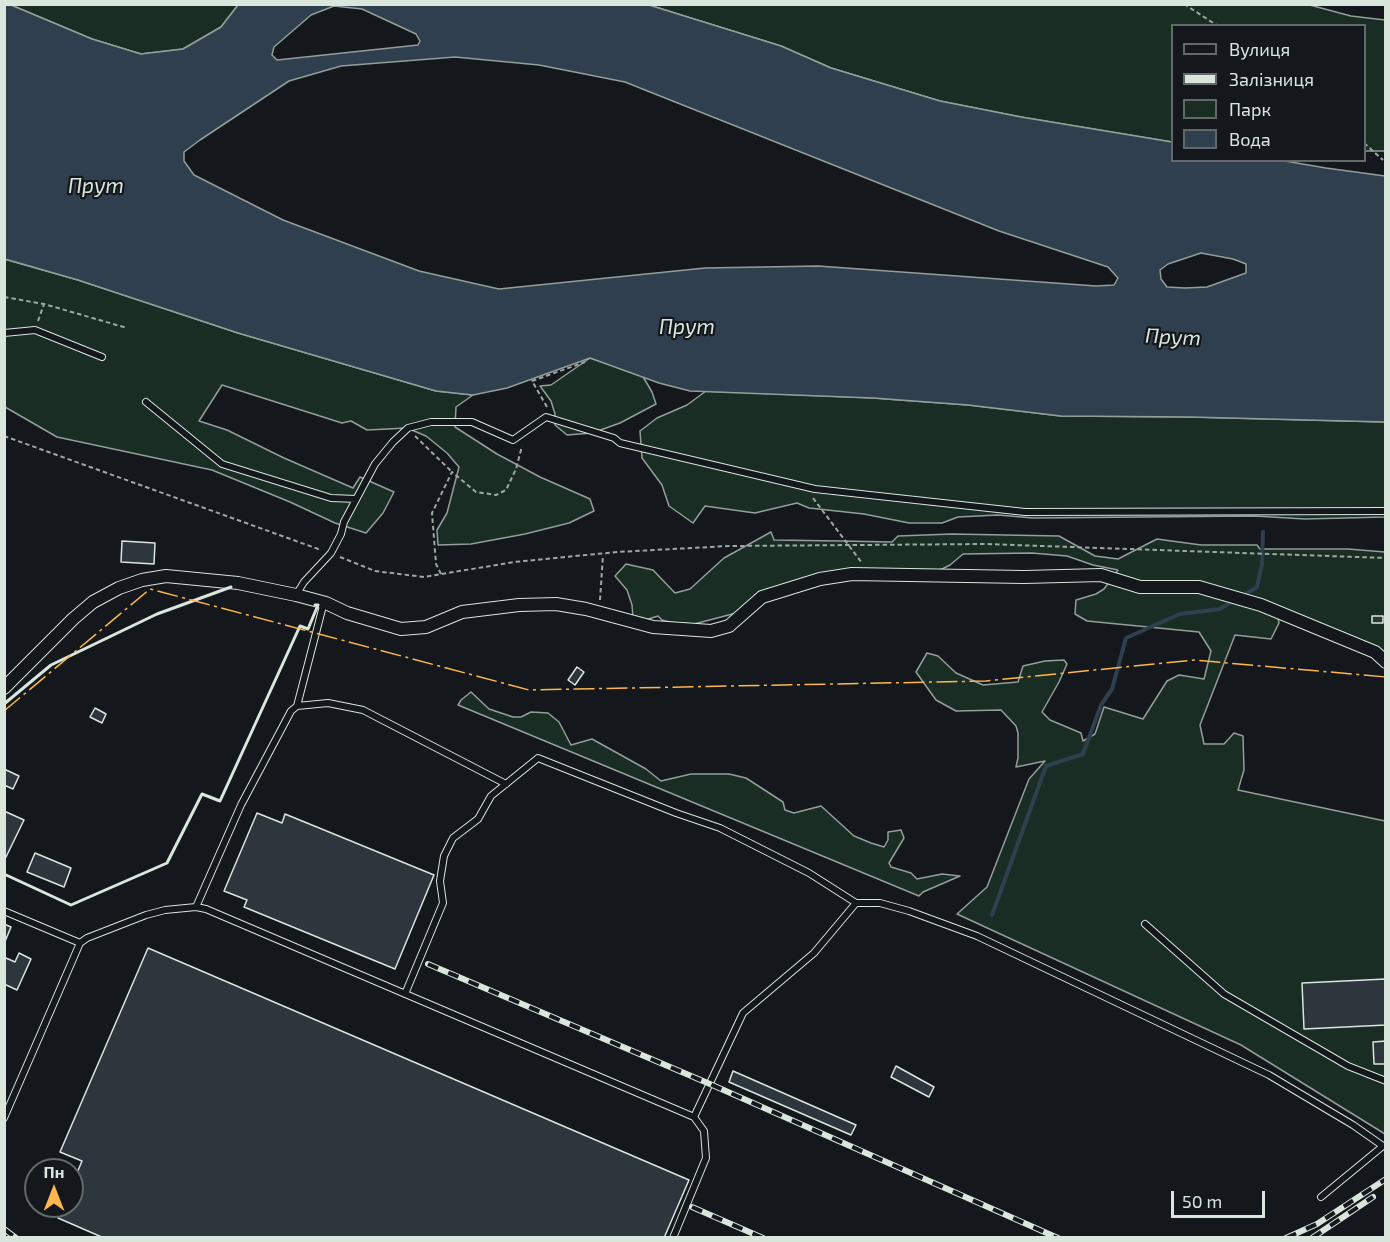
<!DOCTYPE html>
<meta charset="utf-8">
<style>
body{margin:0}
#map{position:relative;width:1390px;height:1242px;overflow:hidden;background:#14181c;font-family:"Exo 2",sans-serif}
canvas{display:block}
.frame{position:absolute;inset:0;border:6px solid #d8e6dc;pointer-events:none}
.legend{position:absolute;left:1171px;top:24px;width:195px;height:138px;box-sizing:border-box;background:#14181c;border:2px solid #626a69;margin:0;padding:8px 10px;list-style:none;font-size:18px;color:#d8e6dc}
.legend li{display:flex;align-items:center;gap:12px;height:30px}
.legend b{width:30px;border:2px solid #626a69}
.north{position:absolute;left:24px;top:1158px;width:60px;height:60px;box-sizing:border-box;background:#14181c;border:2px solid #626a69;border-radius:50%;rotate:0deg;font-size:16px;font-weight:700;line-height:24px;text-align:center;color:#d8e6dc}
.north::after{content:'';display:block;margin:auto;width:21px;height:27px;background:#ffb74d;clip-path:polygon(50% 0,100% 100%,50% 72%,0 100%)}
.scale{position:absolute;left:1171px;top:1191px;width:94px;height:27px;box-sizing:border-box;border:3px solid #d8e6dc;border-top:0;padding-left:8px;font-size:18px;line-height:21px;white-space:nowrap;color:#d8e6dc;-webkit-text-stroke:4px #14181c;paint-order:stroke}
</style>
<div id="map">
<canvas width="1390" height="1242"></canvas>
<div class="frame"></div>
<ul class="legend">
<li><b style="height:8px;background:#14181c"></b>Вулиця</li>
<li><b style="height:8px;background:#d8e6dc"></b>Залізниця</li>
<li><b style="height:16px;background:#1a2d24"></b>Парк</li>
<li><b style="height:16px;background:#2f3f4d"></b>Вода</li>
</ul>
<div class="north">Пн</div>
<div class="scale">50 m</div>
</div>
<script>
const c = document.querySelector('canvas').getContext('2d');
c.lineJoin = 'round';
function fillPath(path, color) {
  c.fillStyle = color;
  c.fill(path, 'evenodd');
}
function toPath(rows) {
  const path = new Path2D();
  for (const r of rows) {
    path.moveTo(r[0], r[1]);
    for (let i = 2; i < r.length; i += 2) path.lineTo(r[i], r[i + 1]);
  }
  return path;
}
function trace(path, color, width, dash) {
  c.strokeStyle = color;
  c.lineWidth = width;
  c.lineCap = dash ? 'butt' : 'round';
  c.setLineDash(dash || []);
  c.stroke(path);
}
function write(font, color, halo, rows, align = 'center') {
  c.font = font + ' "Exo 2",sans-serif';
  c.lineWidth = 4.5;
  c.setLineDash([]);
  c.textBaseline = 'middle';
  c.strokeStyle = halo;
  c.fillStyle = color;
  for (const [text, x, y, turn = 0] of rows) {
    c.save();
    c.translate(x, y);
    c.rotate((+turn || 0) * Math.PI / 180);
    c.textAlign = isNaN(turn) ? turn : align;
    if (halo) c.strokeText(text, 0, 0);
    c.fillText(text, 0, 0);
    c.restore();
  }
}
const green = toPath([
 [1306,4,1351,16,1385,20,1385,151,1365,151,1364,26,1172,26,1172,142,1021,117,940,101,831,68,781,46,649,5,1306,4],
 [11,5,238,5,221,27,183,49,141,54,92,39,11,5],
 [4,259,78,280,238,333,436,391,473,395,456,407,455,427,497,454,540,477,590,499,594,511,569,523,525,534,471,544,438,545,437,530,447,513,459,467,447,453,426,436,407,428,367,430,351,421,342,423,222,385,199,421,227,430,284,458,353,488,360,477,394,492,383,513,366,533,335,523,290,502,212,470,57,437,5,407,4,259],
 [590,358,642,375,652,392,656,404,620,423,592,433,567,435,555,425,555,414,551,401,540,386,551,385,590,358],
 [706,391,873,398,968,405,1061,416,1190,417,1385,422,1385,517,1305,519,1254,516,1033,518,998,515,958,517,942,523,909,523,864,514,809,508,797,503,755,513,705,506,693,523,669,506,662,485,642,458,640,431,657,418,687,405,706,391],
 [771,532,774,540,841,541,892,542,898,536,952,534,1059,536,1095,556,1118,559,1157,539,1201,545,1257,545,1260,549,1348,549,1385,552,1385,655,1276,608,1279,623,1271,639,1235,635,1200,725,1204,744,1224,744,1234,733,1243,736,1244,770,1238,790,1385,821,1385,1134,1241,1045,957,914,987,887,1029,779,1045,761,1016,767,1018,758,1018,733,1016,726,1001,710,956,711,936,700,916,672,927,653,938,656,956,673,983,685,1018,682,1023,666,1045,661,1064,660,1067,664,1059,682,1042,712,1050,720,1081,733,1083,741,1095,734,1104,707,1143,719,1167,681,1179,675,1204,679,1211,651,1199,632,1087,621,1075,614,1076,600,1096,594,1104,589,1118,570,1093,565,1067,556,1032,553,963,554,950,565,936,572,789,583,765,590,740,612,694,624,673,623,662,620,658,616,642,621,633,618,632,605,627,590,615,576,626,564,653,570,675,593,690,589,724,558,771,532],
 [471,692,489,709,513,717,521,717,531,712,548,713,559,722,571,745,592,739,646,769,661,781,691,774,729,774,746,778,783,802,785,810,794,813,821,806,854,836,871,843,884,847,888,840,888,832,901,830,904,838,889,863,891,867,911,873,917,879,942,874,960,876,923,892,919,896,458,705,461,700,471,692]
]);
fillPath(green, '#1a2d24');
trace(green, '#939e99', 1.5);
const water = toPath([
 [4,5,11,5,92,39,141,54,183,49,221,27,238,5,649,5,781,46,831,68,940,101,1021,117,1172,142,1172,160,1285,161,1326,168,1385,176,1385,422,1190,417,1061,416,968,405,873,398,690,391,659,383,590,358,507,388,473,395,436,391,238,333,78,280,5,259,4,5],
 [334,6,362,9,416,34,420,41,418,45,277,60,272,55,274,47,311,15,334,6],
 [455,57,539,65,625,82,999,231,1108,267,1118,278,1114,285,1096,286,818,266,705,268,499,289,419,271,283,220,194,175,184,161,184,152,200,140,289,81,341,66,455,57],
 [1201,253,1233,259,1246,264,1246,273,1207,287,1185,288,1167,287,1161,279,1160,270,1168,264,1201,253]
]);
fillPath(water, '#2f3f4d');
trace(water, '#939e99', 1.5);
trace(toPath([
 [1242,596,1257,587,1262,564,1263,532],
 [992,915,1046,766,1083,754,1101,705,1112,689,1126,638,1180,614,1220,609,1231,602]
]), '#2f3f4d', 4);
const building = toPath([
 [122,541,155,543,154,564,121,562,122,541],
 [1372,616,1383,616,1383,623,1372,623,1372,616],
 [577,667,584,672,575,685,568,680,577,667],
 [95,708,106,714,102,723,90,717,95,708],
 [4,769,19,776,13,789,4,785,4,769],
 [4,811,24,820,5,859,4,859,4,811],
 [257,813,282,823,285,814,434,875,395,969,244,907,247,900,224,891,257,813],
 [35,853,71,868,64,887,27,872,35,853],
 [4,924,11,927,4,944,4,924],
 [148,948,689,1180,664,1238,104,1238,58,1218,63,1206,72,1206,72,1185,82,1161,60,1152,148,948],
 [19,953,31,959,17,990,4,984,4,961,6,958,15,962,19,953],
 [1386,979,1386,1025,1304,1029,1302,983,1386,979],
 [1386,1041,1386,1064,1374,1064,1373,1042,1386,1041],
 [896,1066,934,1087,929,1097,891,1077,896,1066],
 [733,1071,856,1125,851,1135,729,1082,733,1071]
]);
fillPath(building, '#2c363c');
trace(building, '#d8e6dc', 1.5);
const service = toPath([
 [4,333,35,330,102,357],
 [146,402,222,464,331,498,356,499],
 [296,595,304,582,331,553,341,534,344,522,375,464,393,442,408,428,431,422,472,422,513,440,546,417,614,438,620,443,815,489,1025,512,1386,511],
 [297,706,324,602],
 [196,907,241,805,291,711,297,706,328,703,363,710,506,784],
 [4,911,80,943],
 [1145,924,1224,994,1348,1066,1386,1081],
 [405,994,443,903,440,881,444,856,453,838,478,819,491,796,538,758,676,813,720,828,809,873,856,903,880,903,909,911,977,936,1269,1075,1353,1125,1383,1146,1386,1146],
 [694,1117,743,1013,814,953,856,903],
 [4,1118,80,943,87,938,146,915,165,910,196,907,206,909,694,1117,704,1131,706,1158,673,1238],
 [1321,1197,1383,1146]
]);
const minor = toPath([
 [4,688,73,619,93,602,119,588,142,580,166,576,238,583,296,595,326,603,347,613,401,629,426,627,462,612,519,605,556,604,586,609,653,627,711,631,729,626,762,597,820,579,852,574,1024,577,1101,575,1140,587,1199,587,1261,605,1375,652,1386,662]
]);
trace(service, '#d8e6dc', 8);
trace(minor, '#d8e6dc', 14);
trace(toPath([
 [1184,4,1218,26],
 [1364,143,1383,160],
 [4,297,44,304,127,328],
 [38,321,44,304],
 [547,407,532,381,585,362],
 [4,436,321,550],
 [415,436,452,472],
 [813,498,862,563],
 [340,557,375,571,424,577,514,562,617,552,729,546,985,544,1386,558],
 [441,574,436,564,432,513,452,472,476,492,496,495,506,490,516,469,522,446],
 [600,600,603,555]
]), '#9da8a2', 2, [4.5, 3]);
trace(service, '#14181c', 6);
trace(minor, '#14181c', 12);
const rail = toPath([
 [428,964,710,1084,1058,1238],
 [692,1207,763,1238],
 [4,1229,16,1238],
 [1286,1238,1317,1224,1386,1179],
 [1312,1238,1373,1197]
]);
trace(rail, '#d8e6dc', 6);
trace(rail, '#14181c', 4, [11]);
trace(toPath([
 [4,704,51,665,157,614,231,587],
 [4,874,71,905,167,863,202,794,220,801,300,626,308,629,318,605,315,605]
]), '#d8e6dc', 3);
trace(toPath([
 [4,711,150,589,529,690,986,681,1194,660,1386,677]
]), '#ffb74d', 1.5, [21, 4.5, 3, 4.5]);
write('italic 21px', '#d8e6dc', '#14181c', [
 ["Прут",96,186],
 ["Прут",687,327],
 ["Прут",1173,337,3]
]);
</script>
